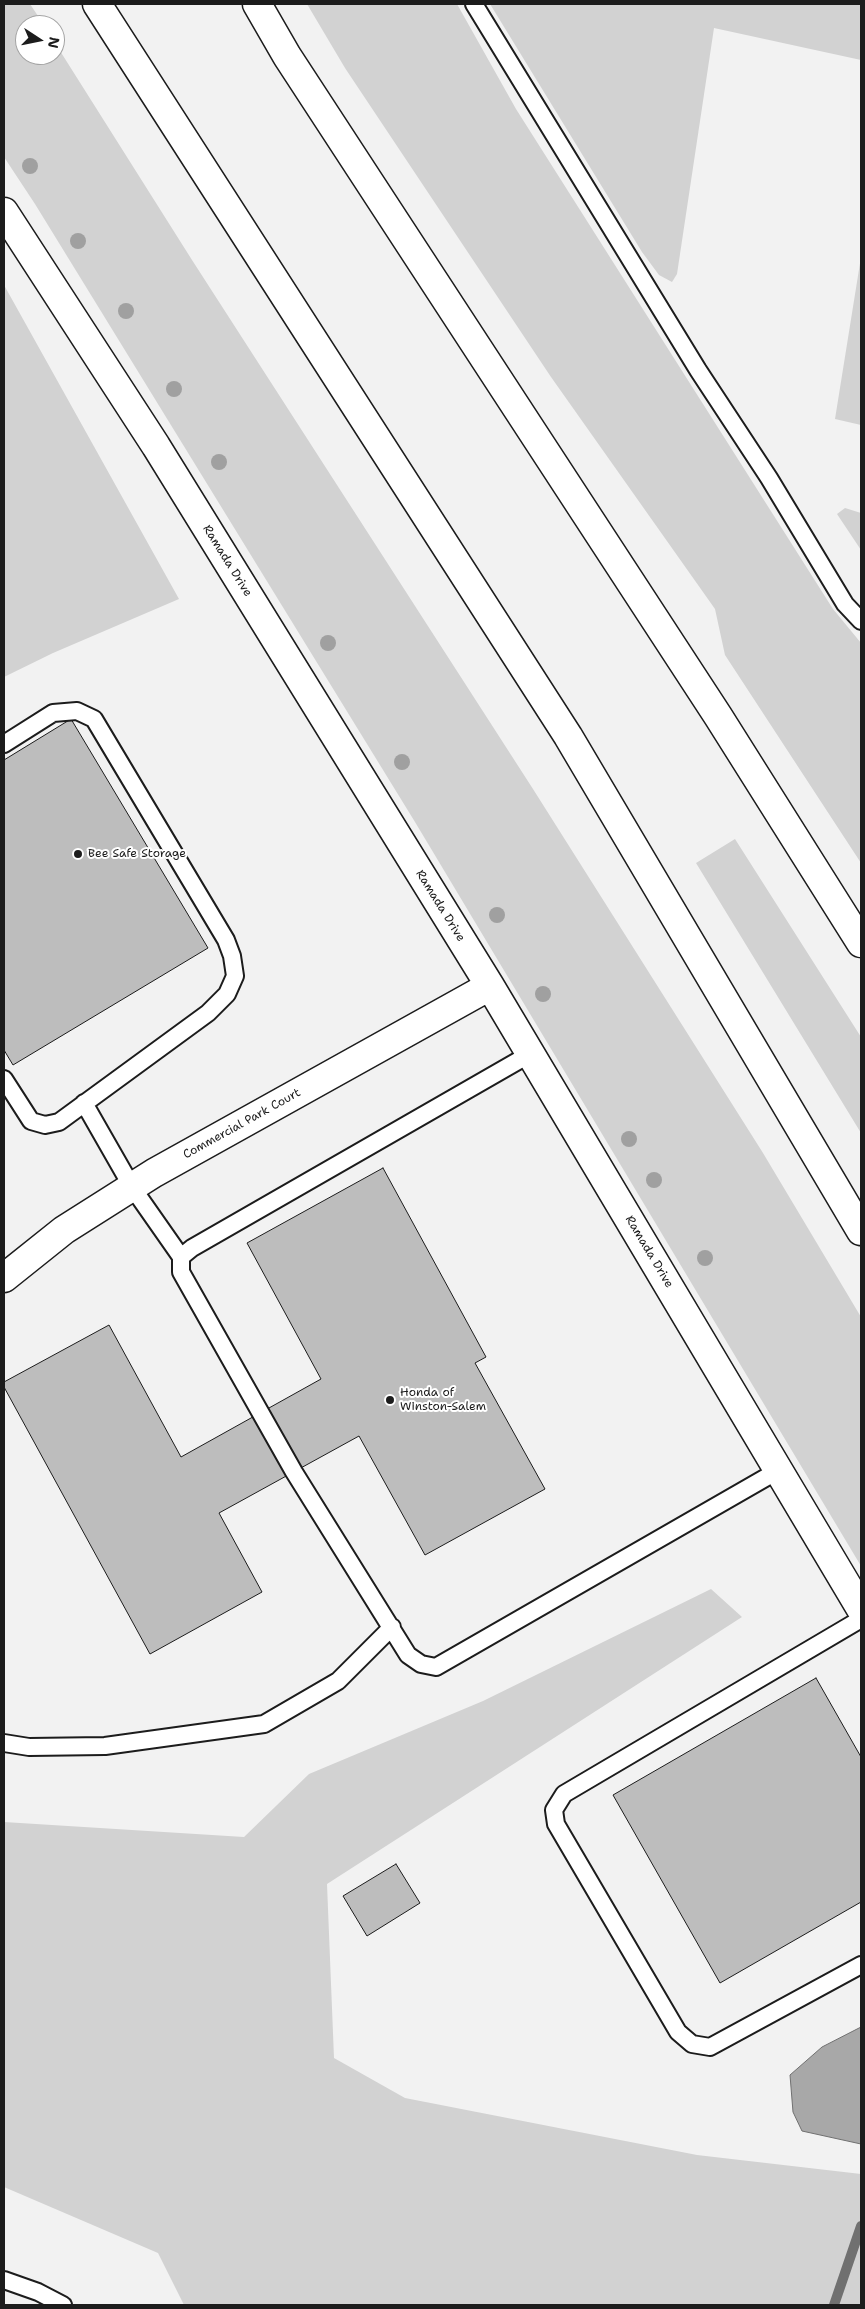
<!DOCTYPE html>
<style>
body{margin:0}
#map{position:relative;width:865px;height:2309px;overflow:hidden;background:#f2f2f2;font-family:"Shantell Sans",sans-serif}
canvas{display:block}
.frame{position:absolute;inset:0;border:5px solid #1c1c1c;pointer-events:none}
.north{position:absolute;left:15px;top:15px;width:50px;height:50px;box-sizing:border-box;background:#fff;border:1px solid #a4a4a4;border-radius:50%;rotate:101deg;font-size:14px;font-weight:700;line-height:20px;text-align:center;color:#1c1c1c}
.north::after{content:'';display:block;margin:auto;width:18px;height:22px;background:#1c1c1c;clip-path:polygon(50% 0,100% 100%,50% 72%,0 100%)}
</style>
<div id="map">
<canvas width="865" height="2309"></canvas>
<div class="frame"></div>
<div class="north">N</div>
</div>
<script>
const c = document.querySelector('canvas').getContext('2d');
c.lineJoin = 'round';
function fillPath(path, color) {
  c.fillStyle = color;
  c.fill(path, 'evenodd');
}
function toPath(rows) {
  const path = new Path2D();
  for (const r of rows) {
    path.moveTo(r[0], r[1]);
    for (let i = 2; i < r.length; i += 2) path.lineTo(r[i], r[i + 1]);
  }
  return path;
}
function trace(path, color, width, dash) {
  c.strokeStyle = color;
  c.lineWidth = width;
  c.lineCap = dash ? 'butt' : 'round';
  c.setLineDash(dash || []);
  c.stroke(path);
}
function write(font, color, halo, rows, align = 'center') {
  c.font = font + ' "Shantell Sans",sans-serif';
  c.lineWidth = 4;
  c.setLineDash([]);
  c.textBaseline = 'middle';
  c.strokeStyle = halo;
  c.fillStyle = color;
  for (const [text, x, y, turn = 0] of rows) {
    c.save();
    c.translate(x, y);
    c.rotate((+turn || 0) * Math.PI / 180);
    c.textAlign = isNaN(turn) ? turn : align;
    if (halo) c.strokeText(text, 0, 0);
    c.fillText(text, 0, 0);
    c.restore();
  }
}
fillPath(toPath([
 [4,4,30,4,44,25,25,25,25,55,55,55,55,43,192,260,533,789,763,1153,861,1317,861,1566,415,822,35,204,4,157],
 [307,4,457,4,516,109,833,609,861,643,861,863,725,655,715,609,551,377,345,68],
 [490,4,861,4,861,60,714,28,677,274,672,282,659,275,642,252],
 [861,257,861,425,835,419],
 [4,285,179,599,53,653,4,677],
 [845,508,861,513,861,550,837,514],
 [735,839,861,1037,861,1133,696,863],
 [711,1589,742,1617,327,1884,334,2058,405,2098,697,2155,861,2174,861,2305,184,2305,158,2253,4,2187,4,1822,244,1837,309,1774,483,1701]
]), '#d2d2d2');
const water = toPath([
 [861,2027,861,2144,802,2131,793,2112,790,2075,822,2047,861,2027]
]);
fillPath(water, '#a8a8a8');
trace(water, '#707070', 1);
trace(toPath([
 [834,2305,861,2226]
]), '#707070', 10);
const building = toPath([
 [71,719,208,948,13,1065,4,1050,4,760,71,719],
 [383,1168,486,1357,475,1363,545,1489,425,1555,359,1436,219,1513,262,1592,150,1654,4,1387,4,1382,109,1325,181,1457,321,1379,247,1243,383,1168],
 [816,1678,861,1757,861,1902,720,1983,613,1795,816,1678],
 [396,1864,420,1903,367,1936,343,1896,396,1864]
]);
fillPath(building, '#bdbdbd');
trace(building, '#1c1c1c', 1);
const lane = toPath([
 [474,4,698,370,769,478,845,604,861,621],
 [4,744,53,713,77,711,94,719,226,940,232,956,235,976,227,994,208,1013,59,1122,45,1125,31,1121,4,1079],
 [530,1054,192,1248,181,1257,181,1272,294,1472,408,1655,421,1664,436,1667,779,1470],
 [84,1103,132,1187,181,1257],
 [861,1619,564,1794,554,1810,556,1824,678,2032,692,2044,710,2047,861,1965],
 [4,1743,29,1747,105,1746,264,1724,338,1681,392,1627],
 [4,2280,38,2292,63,2305]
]);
const street = toPath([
 [4,212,156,446,490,986,861,1609],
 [4,1278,64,1230,154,1173,490,986]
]);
const highway = toPath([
 [97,4,568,736,861,1231],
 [257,4,287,56,718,716,861,943]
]);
trace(lane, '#1c1c1c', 20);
trace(street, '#1c1c1c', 31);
trace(highway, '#1c1c1c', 31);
trace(lane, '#fff', 16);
trace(street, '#fff', 28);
trace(highway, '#fff', 28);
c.fillStyle = '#a0a0a0';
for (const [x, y] of [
 [30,166],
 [78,241],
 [126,311],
 [174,389],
 [219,462],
 [328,643],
 [402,762],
 [497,915],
 [543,994],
 [629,1139],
 [654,1180],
 [705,1258]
]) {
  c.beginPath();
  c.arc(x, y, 8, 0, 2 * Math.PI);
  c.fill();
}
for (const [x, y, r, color] of [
 [78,854,5,"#1c1c1c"],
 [390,1400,5,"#1c1c1c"]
]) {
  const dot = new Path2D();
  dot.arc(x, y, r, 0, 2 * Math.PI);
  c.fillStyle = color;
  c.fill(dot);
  trace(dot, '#fff', 2);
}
write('12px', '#1c1c1c', '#fff', [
 ["Ramada Drive",227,561,58],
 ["Ramada Drive",440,906,58],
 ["Commercial Park Court",242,1124,-29],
 ["Ramada Drive",649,1252,59]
]);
write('12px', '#1c1c1c', '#fff', [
 ["Bee Safe Storage",88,854],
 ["Honda of",400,1393],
 ["Winston-Salem",400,1407]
], 'left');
</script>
